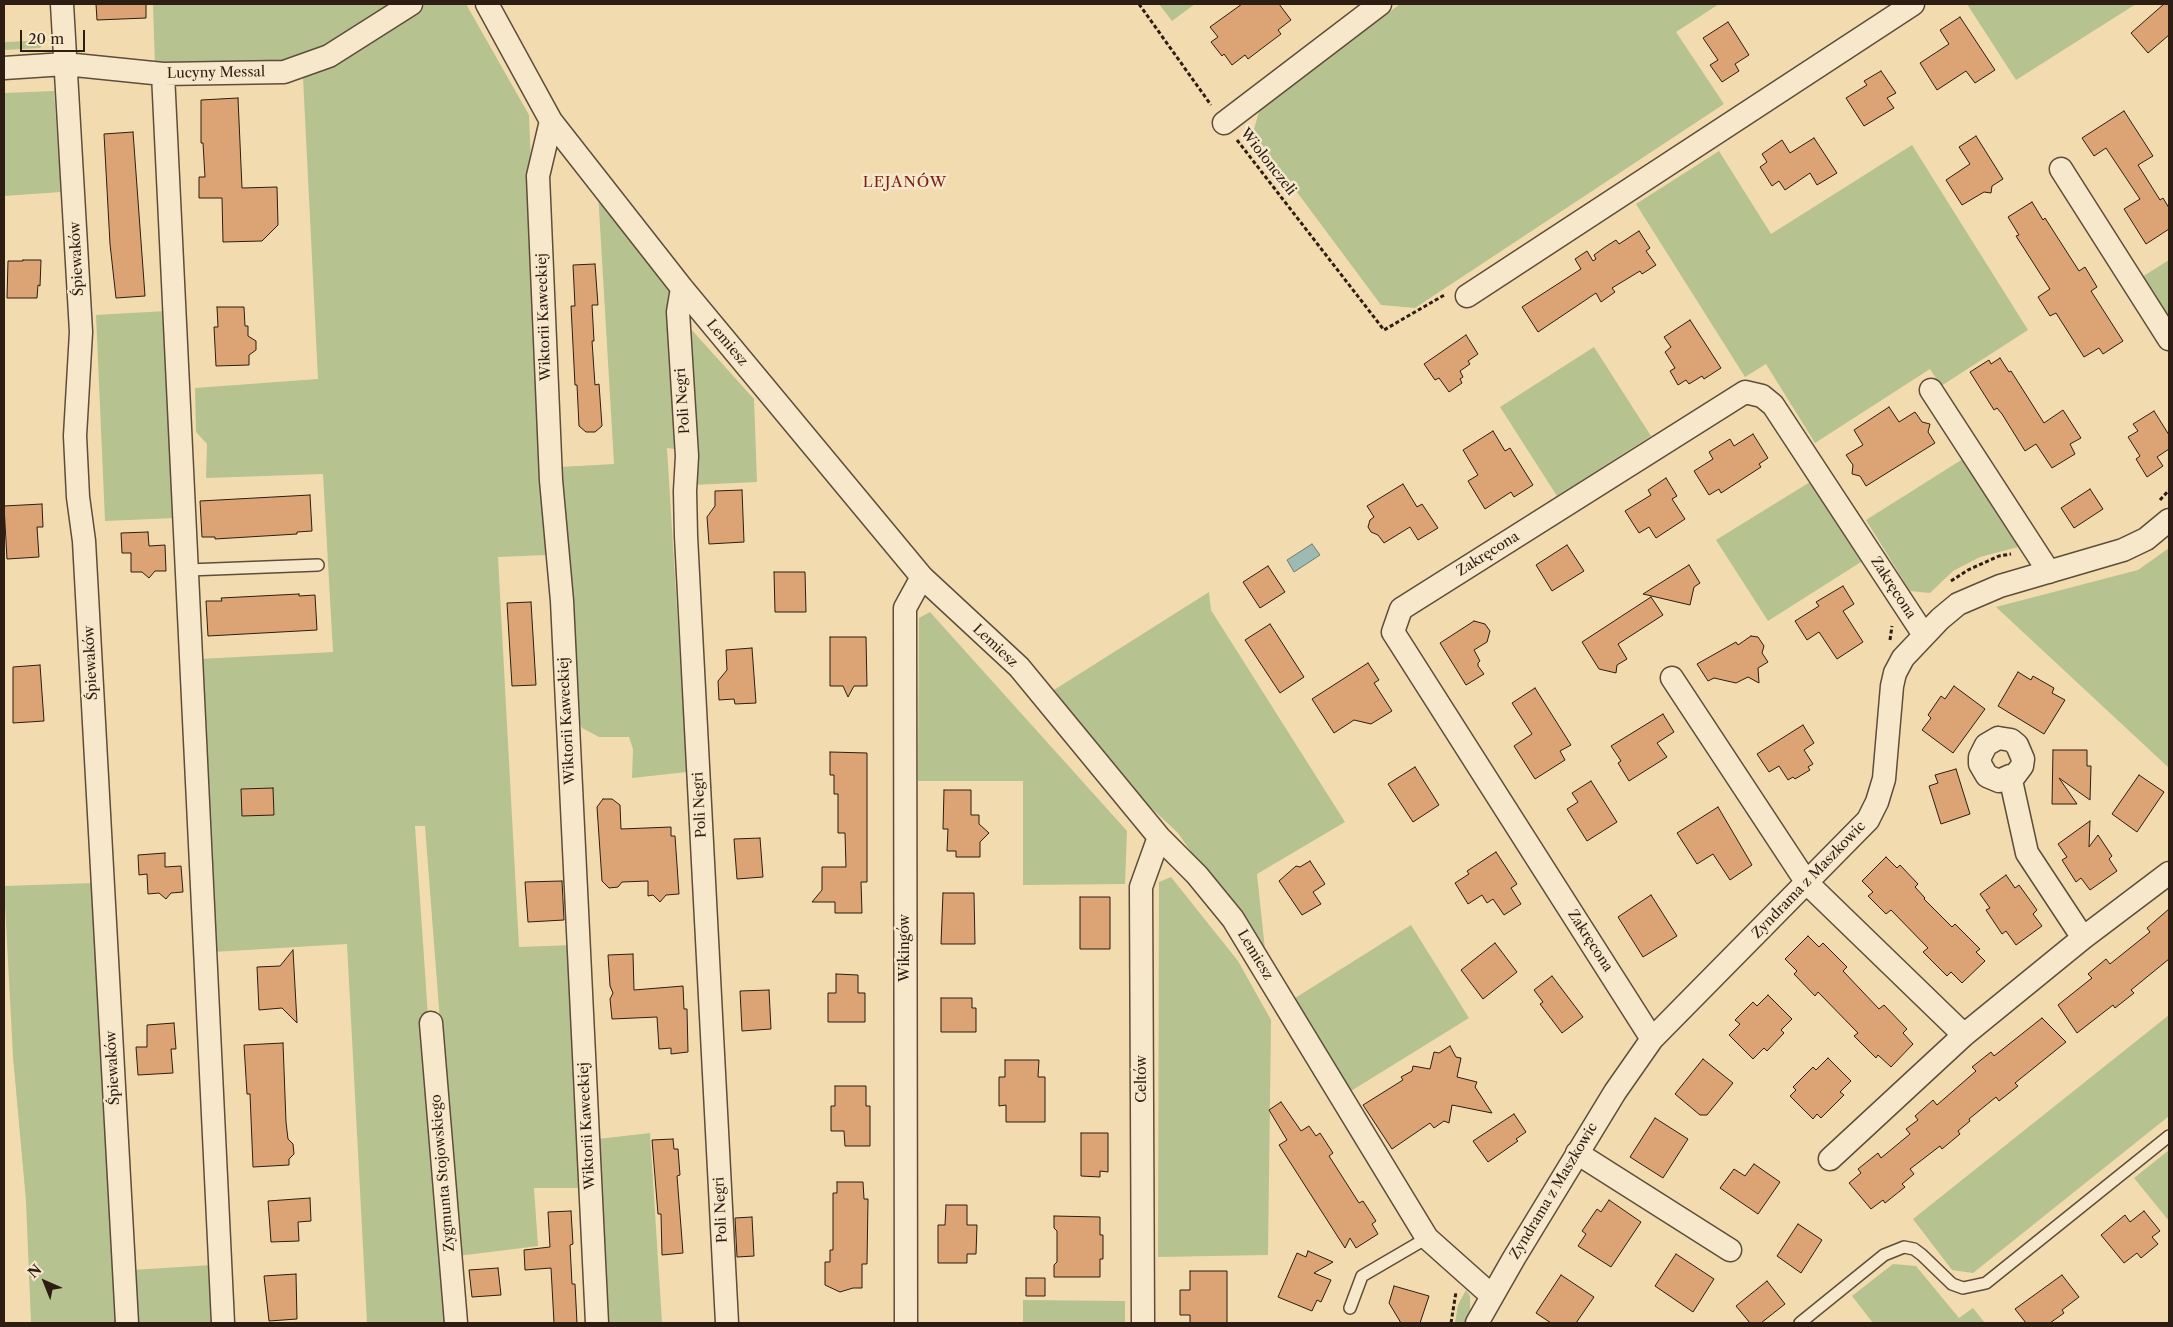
<!DOCTYPE html>
<meta charset="utf-8">
<style>
body{margin:0}
#map{position:relative;width:2173px;height:1327px;overflow:hidden;background:#f2dcaf;font-family:"Libre Caslon Text",serif}
canvas{display:block}
.frame{position:absolute;inset:0;border:5px solid #2d1d12;pointer-events:none}
.north{position:absolute;left:20px;top:1257px;width:50px;height:50px;-webkit-text-stroke:4px #f7e8cb;paint-order:stroke;rotate:316deg;font-size:14px;font-weight:700;line-height:20px;text-align:center;color:#2d1d12}
.north::after{content:'';display:block;margin:auto;width:18px;height:22px;background:#2d1d12;clip-path:polygon(50% 0,100% 100%,50% 72%,0 100%)}
.scale{position:absolute;left:20px;top:30px;width:65px;height:22px;box-sizing:border-box;border:2px solid #2d1d12;border-top:0;padding-left:6px;font-size:15px;line-height:18px;white-space:nowrap;color:#2d1d12;-webkit-text-stroke:4px #f7e8cb;paint-order:stroke}
</style>
<div id="map">
<canvas width="2173" height="1327"></canvas>
<div class="frame"></div>
<div class="north">N</div>
<div class="scale">20 m</div>
</div>
<script>
const c = document.querySelector('canvas').getContext('2d');
c.lineJoin = 'round';
function fillPath(path, color) {
  c.fillStyle = color;
  c.fill(path, 'evenodd');
}
function toPath(rows) {
  const path = new Path2D();
  for (const r of rows) {
    path.moveTo(r[0], r[1]);
    for (let i = 2; i < r.length; i += 2) path.lineTo(r[i], r[i + 1]);
  }
  return path;
}
function trace(path, color, width, dash) {
  c.strokeStyle = color;
  c.lineWidth = width;
  c.lineCap = dash ? 'butt' : 'round';
  c.setLineDash(dash || []);
  c.stroke(path);
}
function write(font, color, halo, rows, align = 'center') {
  c.font = font + ' "Libre Caslon Text",serif';
  c.lineWidth = 5;
  c.setLineDash([]);
  c.textBaseline = 'middle';
  c.strokeStyle = halo;
  c.fillStyle = color;
  for (const [text, x, y, turn = 0] of rows) {
    c.save();
    c.translate(x, y);
    c.rotate((+turn || 0) * Math.PI / 180);
    c.textAlign = isNaN(turn) ? turn : align;
    if (halo) c.strokeText(text, 0, 0);
    c.fillText(text, 0, 0);
    c.restore();
  }
}
fillPath(toPath([
 [153,4,393,4,332,42,279,64,155,66],
 [426,4,466,4,529,115,547,555,498,557,519,947,574,945,583,1188,534,1188,538,1246,458,1256,425,826,415,826,449,1323,367,1323,347,944,213,952,199,659,333,652,323,474,206,478,207,444,196,432,195,388,318,379,303,77,330,65,375,39],
 [1159,4,1195,4,1172,21],
 [1400,4,1719,4,1676,32,1724,104,1415,308,1381,305,1253,133,1259,111],
 [1967,4,2136,4,2016,80],
 [33,36,43,44,40,48,4,50,4,42,29,41],
 [54,91,61,192,4,196,4,93],
 [1912,145,2028,330,1941,386,1930,369,1815,443,1766,364,1745,377,1636,204,1719,151,1771,234],
 [598,192,672,286,680,442,674,449,667,448,687,772,632,778,633,749,629,737,599,737,582,728,576,715,560,467,614,464],
 [2169,260,2169,319,2142,277],
 [166,311,175,518,105,521,96,315],
 [690,328,754,399,757,482,692,485],
 [1594,347,1651,436,1557,496,1500,407],
 [1966,457,2022,546,1980,557,1953,571,1930,593,1910,591,1866,520],
 [1810,482,1861,562,1768,621,1716,540],
 [2169,548,2169,768,1996,607,2138,570],
 [1209,592,1211,610,1345,822,1257,874,1266,959,1178,833,1131,789,1046,695],
 [930,612,1127,831,1125,884,1023,885,1023,781,918,781,919,618],
 [1171,877,1238,961,1271,1020,1268,1255,1158,1257,1159,882],
 [95,883,122,1323,31,1323,26,1201,13,1057,4,886],
 [1411,925,1469,1018,1351,1091,1292,1000],
 [2169,1015,2169,1116,1973,1273,1952,1270,1913,1219],
 [650,1133,662,1323,606,1323,598,1139],
 [2169,1150,2169,1221,2134,1178],
 [1893,1264,1916,1266,1959,1318,1973,1308,1985,1323,1873,1323,1852,1296],
 [212,1265,215,1323,135,1323,132,1270],
 [1466,1290,1470,1296,1470,1310,1465,1323,1455,1323,1458,1305],
 [1023,1300,1125,1301,1125,1323,1023,1323]
]), '#b6c28f');
const water = toPath([
 [1312,544,1320,555,1294,572,1287,560,1312,544]
]);
fillPath(water, '#9dbab3');
trace(water, '#707b73', 1);
const building = toPath([
 [96,4,146,4,146,18,97,20,96,4],
 [1242,4,1279,4,1291,20,1278,30,1281,34,1265,46,1248,59,1245,55,1232,65,1224,54,1222,56,1211,42,1218,37,1210,27,1242,4],
 [2164,4,2169,4,2169,35,2148,53,2131,33,2164,4],
 [1960,17,1995,70,1975,83,1966,71,1937,90,1920,63,1949,44,1940,30,1960,17],
 [1728,22,1749,55,1735,64,1739,71,1722,82,1710,65,1718,60,1703,38,1728,22],
 [1881,71,1896,93,1887,98,1894,108,1864,126,1846,98,1867,85,1864,81,1881,71],
 [238,98,242,188,277,187,278,225,262,241,223,242,222,198,199,198,199,177,205,177,203,143,201,143,201,100,238,98],
 [2124,111,2153,156,2138,165,2160,200,2163,198,2169,208,2169,229,2146,244,2124,209,2140,199,2106,148,2094,156,2082,138,2124,111],
 [133,132,145,296,116,298,110,244,104,134,133,132],
 [1976,136,2003,179,1992,186,1991,193,1984,192,1962,205,1946,180,1970,164,1959,147,1976,136],
 [1814,138,1837,173,1817,185,1810,173,1785,190,1779,181,1772,186,1760,167,1767,162,1762,154,1782,140,1790,153,1814,138],
 [2032,202,2043,220,2045,218,2079,271,2085,267,2097,287,2091,291,2123,341,2103,354,2099,348,2084,357,2056,313,2050,316,2038,297,2050,289,2016,236,2019,235,2008,217,2032,202],
 [1639,231,1650,248,1646,251,1656,265,1642,274,1640,271,1612,288,1615,292,1601,302,1596,293,1538,332,1522,307,1581,269,1575,259,1587,251,1593,261,1596,259,1594,255,1605,247,1616,240,1619,244,1639,231],
 [23,260,41,260,40,286,38,285,37,298,7,298,8,261,23,261,23,260],
 [595,264,598,305,592,305,594,341,592,341,595,385,599,384,602,426,595,432,586,432,579,426,577,385,575,385,571,306,575,306,573,265,595,264],
 [217,307,244,307,245,326,248,326,248,336,256,341,256,350,249,355,249,365,216,366,214,327,218,327,217,307],
 [1690,320,1721,368,1704,379,1702,376,1689,384,1686,380,1678,385,1670,371,1675,368,1665,352,1671,347,1664,337,1690,320],
 [1466,335,1478,354,1468,361,1470,364,1460,371,1463,377,1460,379,1462,383,1449,392,1439,378,1435,380,1424,364,1466,335],
 [2000,358,2009,372,2011,371,2044,423,2063,410,2081,438,2070,444,2075,454,2052,468,2036,444,2025,451,2002,414,1997,408,1994,410,1970,372,1989,360,1991,364,2000,358],
 [1889,407,1899,422,1915,412,1922,422,1930,424,1928,432,1935,443,1866,486,1860,476,1852,474,1853,465,1846,455,1863,445,1854,430,1889,407],
 [2154,411,2169,435,2169,449,2157,457,2163,466,2147,477,2136,459,2140,456,2128,437,2138,431,2133,424,2154,411],
 [1493,431,1505,451,1510,448,1533,485,1514,497,1511,492,1485,509,1468,481,1478,475,1463,450,1493,431],
 [1753,434,1768,458,1759,464,1761,467,1721,493,1719,489,1709,495,1694,471,1713,459,1709,452,1730,439,1734,446,1753,434],
 [1666,478,1677,496,1672,499,1685,519,1656,538,1649,527,1639,533,1625,511,1651,495,1648,490,1666,478],
 [1403,484,1417,507,1422,504,1438,528,1418,540,1410,527,1384,543,1378,535,1371,532,1368,527,1370,520,1374,517,1367,506,1403,484],
 [2090,489,2103,509,2074,528,2061,508,2090,489],
 [742,490,744,542,709,544,707,517,715,506,715,491,742,490],
 [310,495,312,531,297,532,297,534,215,539,215,537,202,537,200,501,310,495],
 [42,504,43,527,37,527,39,557,7,559,4,506,42,504],
 [148,532,149,546,165,545,166,571,155,571,149,578,142,572,131,572,131,553,122,553,121,533,148,532],
 [1567,545,1584,571,1552,591,1536,565,1567,545],
 [1689,565,1700,583,1694,587,1690,605,1643,594,1689,565],
 [1268,566,1285,592,1260,608,1243,582,1268,566],
 [774,572,805,572,806,612,775,612,774,572],
 [1843,586,1854,604,1843,611,1863,642,1837,659,1819,632,1807,640,1795,621,1819,606,1816,602,1843,586],
 [299,594,299,596,315,595,317,630,208,636,206,601,222,601,221,598,299,594],
 [1651,597,1663,615,1618,644,1627,659,1617,665,1616,673,1599,669,1582,642,1651,597],
 [531,602,536,685,512,686,507,603,531,602],
 [1474,621,1485,624,1490,631,1487,642,1474,650,1480,661,1478,663,1478,666,1484,674,1466,685,1440,643,1474,621],
 [1270,624,1304,677,1280,693,1245,640,1270,624],
 [1751,636,1758,637,1764,646,1762,653,1768,662,1758,668,1759,683,1748,677,1736,683,1714,678,1708,681,1697,664,1736,642,1738,645,1751,636],
 [830,637,866,637,867,686,854,686,848,697,843,686,830,686,830,637],
 [752,648,756,703,735,704,734,699,719,700,718,681,727,670,726,650,752,648],
 [1368,663,1379,680,1374,683,1392,711,1371,724,1354,720,1334,733,1312,699,1368,663],
 [40,665,44,721,13,723,13,667,40,665],
 [2018,672,2031,680,2033,676,2054,688,2052,693,2065,700,2044,734,1998,706,2018,672],
 [1954,686,1985,709,1953,753,1922,730,1931,718,1928,715,1941,696,1945,699,1954,686],
 [1535,688,1571,745,1560,751,1565,760,1535,779,1514,746,1532,734,1512,703,1535,688],
 [1663,714,1674,732,1657,743,1667,757,1629,781,1618,763,1621,761,1611,746,1663,714],
 [1803,725,1814,743,1804,750,1813,764,1808,767,1810,770,1795,779,1793,777,1788,780,1779,766,1769,772,1757,754,1803,725],
 [2053,750,2087,750,2087,766,2091,766,2090,800,2059,778,2077,804,2052,804,2053,750],
 [830,752,867,753,867,882,861,882,862,913,835,913,835,902,812,902,822,890,822,867,846,867,845,833,838,833,838,794,834,794,834,775,830,775,830,752],
 [1415,767,1439,805,1413,822,1388,784,1415,767],
 [1956,769,1970,814,1941,824,1929,786,1938,783,1935,775,1956,769],
 [2139,775,2164,792,2137,832,2112,814,2139,775],
 [1591,781,1617,822,1587,841,1567,809,1578,802,1572,793,1591,781],
 [273,788,274,815,242,816,241,789,273,788],
 [944,790,971,790,971,815,979,815,979,824,989,833,980,842,980,857,956,857,956,851,947,851,948,829,943,829,944,790],
 [603,799,612,799,620,805,621,829,671,827,671,836,675,836,679,894,666,895,660,902,653,895,648,896,648,881,622,882,618,887,609,888,602,881,597,807,603,799],
 [1718,807,1752,865,1730,880,1713,854,1697,864,1677,833,1718,807],
 [2090,821,2089,847,2098,835,2112,856,2109,859,2117,871,2090,890,2081,878,2076,882,2062,860,2067,857,2058,844,2090,821],
 [760,838,763,877,737,879,734,839,760,838],
 [1496,852,1517,884,1511,888,1521,904,1504,915,1493,899,1487,903,1482,895,1468,904,1455,883,1469,874,1467,871,1496,852],
 [165,853,165,867,181,866,183,892,171,893,166,899,159,893,148,894,147,874,139,875,138,855,165,853],
 [1886,857,1897,868,1900,865,1918,884,1915,887,1925,898,1924,899,1952,927,1955,924,1980,949,1976,952,1985,961,1962,983,1951,972,1947,976,1923,952,1928,948,1891,910,1886,914,1868,896,1873,892,1862,881,1886,857],
 [1310,861,1325,884,1313,892,1321,904,1302,915,1279,881,1296,866,1300,867,1310,861],
 [2006,875,2015,888,2019,885,2037,910,2033,914,2042,926,2016,945,2006,931,2002,934,1986,910,1990,908,1980,894,2006,875],
 [562,881,564,920,528,922,525,882,562,881],
 [943,893,974,893,975,944,941,944,943,893],
 [1651,895,1677,936,1643,957,1618,917,1651,895],
 [1080,897,1110,897,1110,949,1080,949,1080,897],
 [2169,909,2169,959,2131,990,2134,993,2115,1008,2113,1005,2077,1033,2058,1005,2092,978,2088,974,2106,959,2110,964,2150,932,2147,928,2169,909],
 [1808,936,1819,947,1823,943,1847,967,1843,971,1879,1009,1884,1005,1907,1029,1903,1033,1913,1044,1891,1067,1878,1055,1876,1058,1854,1036,1858,1033,1818,992,1815,996,1794,974,1797,971,1785,959,1808,936],
 [1495,943,1517,972,1483,999,1461,970,1495,943],
 [293,950,297,1023,282,1008,259,1010,257,967,280,966,293,950],
 [633,954,634,990,683,986,684,1009,687,1009,688,1052,671,1054,671,1048,659,1049,657,1017,612,1019,610,999,613,993,610,986,608,955,633,954],
 [836,974,858,975,858,993,865,993,865,1022,828,1022,828,993,836,993,836,974],
 [1552,976,1583,1017,1562,1033,1540,1004,1543,1002,1534,990,1552,976],
 [769,990,771,1029,742,1031,740,991,769,990],
 [1768,995,1792,1019,1781,1030,1784,1033,1767,1051,1764,1048,1753,1059,1729,1035,1740,1024,1735,1020,1753,1002,1757,1006,1768,995],
 [941,998,972,998,972,1008,976,1008,976,1032,941,1032,941,998],
 [2042,1018,2066,1042,2015,1083,2018,1086,1999,1101,1996,1097,1969,1119,1970,1121,1958,1131,1960,1134,1942,1149,1940,1146,1910,1169,1914,1174,1902,1184,1905,1187,1885,1203,1883,1200,1871,1209,1849,1183,1861,1173,1858,1169,1878,1153,1881,1158,1910,1134,1906,1129,1918,1120,1915,1116,1933,1100,1937,1105,1976,1071,1972,1067,1991,1052,1994,1056,2042,1018],
 [174,1023,176,1049,171,1049,173,1073,138,1075,136,1047,147,1047,147,1025,174,1023],
 [283,1043,286,1122,288,1139,293,1144,294,1154,289,1159,289,1165,253,1167,250,1094,247,1094,244,1045,283,1043],
 [1450,1046,1456,1057,1461,1058,1457,1077,1477,1082,1475,1087,1492,1113,1452,1105,1449,1123,1444,1121,1434,1128,1430,1123,1392,1149,1363,1105,1403,1080,1401,1077,1412,1071,1413,1066,1430,1069,1434,1052,1439,1053,1450,1046],
 [1828,1058,1851,1081,1840,1092,1844,1095,1821,1118,1817,1114,1813,1119,1790,1096,1796,1090,1793,1087,1813,1067,1816,1070,1828,1058],
 [1703,1059,1733,1083,1707,1115,1700,1115,1675,1094,1703,1059],
 [1005,1060,1039,1060,1038,1077,1045,1077,1045,1122,1006,1122,1006,1105,999,1106,999,1077,1005,1077,1005,1060],
 [835,1086,866,1086,866,1106,870,1106,870,1146,845,1146,844,1131,831,1131,831,1106,835,1106,835,1086],
 [1281,1102,1301,1131,1309,1126,1316,1136,1320,1133,1333,1153,1329,1156,1359,1203,1363,1201,1376,1221,1372,1224,1378,1234,1356,1248,1350,1238,1345,1248,1279,1145,1287,1140,1269,1110,1281,1102],
 [1514,1114,1526,1132,1516,1139,1518,1141,1488,1162,1473,1141,1514,1114],
 [1655,1118,1688,1139,1663,1178,1630,1157,1655,1118],
 [1081,1133,1108,1133,1108,1172,1100,1171,1100,1177,1081,1176,1081,1133],
 [673,1139,674,1149,678,1149,680,1175,677,1176,683,1253,662,1255,661,1214,658,1214,652,1140,673,1139],
 [1754,1164,1780,1182,1758,1214,1720,1188,1734,1169,1745,1176,1754,1164],
 [837,1182,863,1182,864,1199,868,1199,867,1264,862,1264,862,1288,853,1288,840,1292,825,1285,825,1262,830,1262,830,1250,833,1250,833,1193,837,1193,837,1182],
 [310,1198,311,1221,298,1222,299,1241,271,1242,268,1201,310,1198],
 [1609,1200,1641,1222,1611,1267,1578,1246,1586,1234,1582,1231,1597,1209,1601,1212,1609,1200],
 [946,1205,967,1205,967,1225,977,1225,976,1254,967,1254,967,1263,938,1263,938,1225,945,1225,946,1205],
 [571,1211,573,1244,570,1245,572,1284,575,1284,577,1323,554,1323,551,1268,525,1270,524,1250,550,1247,548,1212,571,1211],
 [2144,1211,2160,1231,2152,1237,2158,1244,2141,1258,2137,1253,2124,1263,2101,1235,2125,1215,2130,1222,2144,1211],
 [1054,1216,1100,1217,1100,1235,1103,1235,1103,1259,1100,1259,1100,1277,1054,1277,1054,1265,1057,1262,1057,1231,1054,1228,1054,1216],
 [752,1217,754,1256,737,1257,735,1218,752,1217],
 [1798,1224,1822,1240,1801,1273,1777,1256,1798,1224],
 [1308,1251,1333,1262,1314,1273,1331,1280,1321,1302,1317,1300,1312,1311,1278,1297,1297,1253,1306,1257,1308,1251],
 [1676,1254,1714,1279,1693,1312,1655,1286,1676,1254],
 [498,1268,501,1295,472,1297,469,1270,498,1268],
 [1190,1271,1227,1271,1227,1323,1190,1323,1190,1315,1180,1315,1180,1290,1190,1290,1190,1271],
 [296,1274,297,1319,269,1321,264,1276,296,1274],
 [1561,1275,1594,1297,1576,1323,1551,1323,1536,1313,1561,1275],
 [2062,1275,2079,1297,2062,1310,2064,1313,2050,1323,2026,1323,2015,1309,2062,1275],
 [1026,1278,1045,1278,1045,1296,1026,1296,1026,1278],
 [1767,1281,1785,1304,1761,1323,1750,1323,1736,1306,1767,1281],
 [1394,1286,1429,1296,1420,1323,1401,1323,1389,1303,1394,1286]
]);
fillPath(building, '#dca374');
trace(building, '#2d1d12', 1);
const service = toPath([
 [188,570,318,565],
 [1350,1308,1362,1276,1427,1238],
 [1800,1323,1884,1255,1904,1247,1914,1249,1922,1255,1952,1284,1963,1288,1986,1283,2169,1136]
]);
const minor = toPath([
 [62,4,81,332,75,436,78,497,84,541,127,1323],
 [487,4,551,121,682,288,922,577,1019,667,1159,837,1197,875,1233,919,1427,1238,1491,1295],
 [4,68,65,64,163,74,284,72,329,56,411,4],
 [163,74,223,1323],
 [551,121,538,176,551,480,562,601,597,1323],
 [1224,123,1380,4],
 [2061,169,2169,339],
 [682,288,678,312,687,456,685,491,686,536,727,1323],
 [1467,296,1913,4],
 [1931,390,2049,572],
 [1672,678,1807,883,1964,1035],
 [1998,738,2011,740,2017,745,2023,759,2022,766,2013,778,2010,776,1999,781,1987,776,1980,764,1980,757,1986,745,1998,738],
 [2010,776,2027,853,2083,938],
 [431,1023,456,1323],
 [1652,1039,1393,632,1401,609,1745,392,1762,396,1773,405,1924,635],
 [1577,1153,1730,1250],
 [1830,1159,1964,1035,2083,938,2169,873],
 [906,1323,905,608,922,577],
 [1143,1323,1141,887,1159,837],
 [1477,1323,1514,1258,1615,1092,1652,1039,1868,820,1877,802,1884,779,1892,686,1895,673,1903,658,1940,619,1958,604,2000,586,2123,550,2146,539,2169,520]
]);
trace(service, '#5e4d39', 14);
trace(minor, '#5e4d39', 25);
trace(toPath([
 [1139,4,1211,105],
 [1237,140,1384,330,1446,294],
 [2160,500,2169,490],
 [1951,581,1968,570,1999,556,2011,554],
 [1890,640,1892,626],
 [1451,1323,1456,1292]
]), '#2d1d12', 3, [4, 2.5]);
trace(service, '#f7e8cb', 11);
trace(minor, '#f7e8cb', 22);
write('14px', '#2d1d12', '#f7e8cb', [
 ["Lucyny Messal",216,73,-1],
 ["Wiolonczeli",1268,162,52],
 ["Śpiewaków",77,259,-93],
 ["Wiktorii Kaweckiej",544,317,-92],
 ["Lemiesz",727,343,50],
 ["Poli Negri",683,401,-94],
 ["Zakręcona",1488,554,-32],
 ["Zakręcona",1893,588,57],
 ["Lemiesz",995,646,43],
 ["Śpiewaków",91,663,-93],
 ["Wiktorii Kaweckiej",567,721,-93],
 ["Poli Negri",700,805,-93],
 ["Zyndrama z Maszkowic",1809,880,-46],
 ["Zakręcona",1590,941,57],
 ["Wikingów",905,948,-90],
 ["Lemiesz",1255,955,59],
 ["Śpiewaków",113,1068,-93],
 ["Celtów",1142,1079,-90],
 ["Wiktorii Kaweckiej",587,1126,-93],
 ["Zygmunta Stojowskiego",443,1173,-95],
 ["Zyndrama z Maszkowic",1554,1191,-59],
 ["Poli Negri",721,1210,-93]
]);
c.letterSpacing = '1px';
write('15px', '#7a1f14', '#f7e8cb', [
 ["LEJANÓW",905,183]
]);
c.letterSpacing = '0px';
</script>
